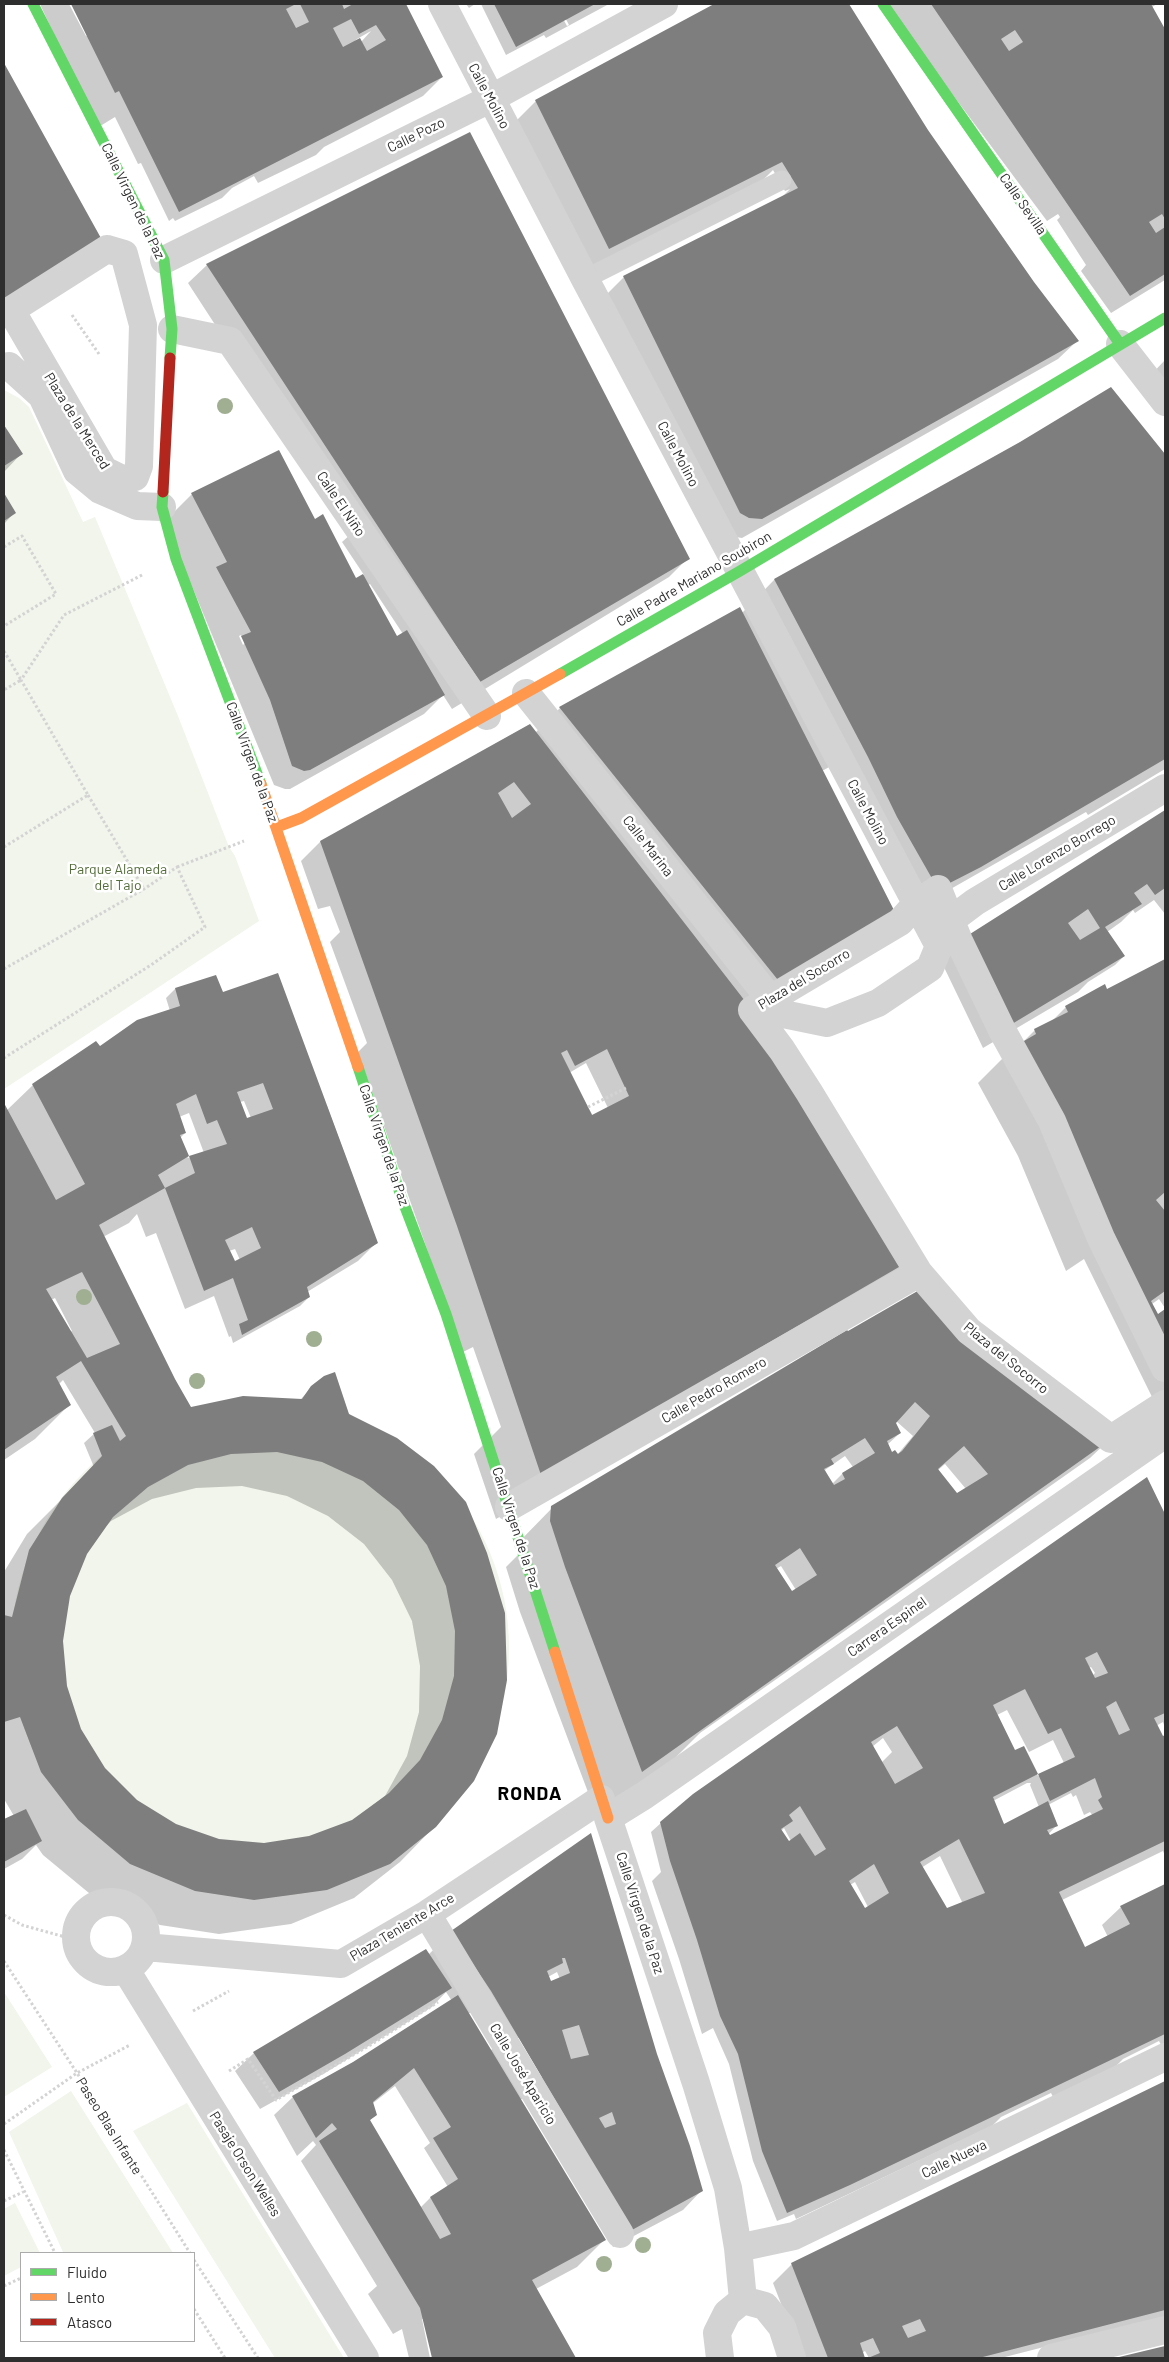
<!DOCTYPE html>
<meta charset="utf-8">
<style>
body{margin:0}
#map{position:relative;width:1169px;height:2362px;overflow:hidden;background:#fff;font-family:Barlow,sans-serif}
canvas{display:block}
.frame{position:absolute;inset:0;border:5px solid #2e2e2e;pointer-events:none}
.legend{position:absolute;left:20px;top:2252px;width:175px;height:90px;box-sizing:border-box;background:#fff;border:1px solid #ababab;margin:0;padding:6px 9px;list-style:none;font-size:15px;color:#2e2e2e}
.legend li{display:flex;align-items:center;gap:10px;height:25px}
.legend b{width:25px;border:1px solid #ababab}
</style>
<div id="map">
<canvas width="1169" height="2362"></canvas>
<div class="frame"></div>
<ul class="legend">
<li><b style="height:6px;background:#63d668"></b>Fluido</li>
<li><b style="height:6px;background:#ff974d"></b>Lento</li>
<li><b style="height:6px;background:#b3261e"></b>Atasco</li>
</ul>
</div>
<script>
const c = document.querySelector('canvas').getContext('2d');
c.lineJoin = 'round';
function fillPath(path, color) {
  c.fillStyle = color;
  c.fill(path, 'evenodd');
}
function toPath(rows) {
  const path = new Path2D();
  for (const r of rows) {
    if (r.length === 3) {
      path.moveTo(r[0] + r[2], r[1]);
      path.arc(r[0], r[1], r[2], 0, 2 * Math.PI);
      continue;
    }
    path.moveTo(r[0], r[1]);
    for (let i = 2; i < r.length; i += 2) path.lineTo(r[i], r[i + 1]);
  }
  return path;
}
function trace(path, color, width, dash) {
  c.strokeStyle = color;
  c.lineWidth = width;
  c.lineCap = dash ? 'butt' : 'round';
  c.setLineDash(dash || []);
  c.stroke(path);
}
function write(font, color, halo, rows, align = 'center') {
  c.font = font + ' Barlow,sans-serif';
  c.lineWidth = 5;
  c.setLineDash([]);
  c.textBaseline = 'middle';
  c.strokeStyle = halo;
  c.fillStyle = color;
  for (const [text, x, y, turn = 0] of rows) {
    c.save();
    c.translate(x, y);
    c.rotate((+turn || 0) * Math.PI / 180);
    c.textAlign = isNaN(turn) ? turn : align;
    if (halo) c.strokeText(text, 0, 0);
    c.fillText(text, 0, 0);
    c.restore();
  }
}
fillPath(toPath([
 [4,390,19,398,29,407,83,522,95,517,178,716,229,847,235,856,259,921,4,1089],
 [260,1648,249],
 [4,1992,52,2067,4,2097],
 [71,2091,173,2253,63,2252,9,2132],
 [187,2103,344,2358,275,2358,133,2131],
 [15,2203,40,2253,21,2253,21,2267,4,2276,4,2209]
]), '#f1f5eb');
fillPath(toPath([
 [40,4,69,4,86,36,88,35,72,4,405,4,442,77,423,96,324,147,316,155,258,183,254,176,232,188,222,198,175,221,173,218,169,221,141,163,138,164,115,117,97,128],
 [371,31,361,42,352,44,357,39],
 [466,4,475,4,469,8],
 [481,4,555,4,567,26,569,25,558,4,609,4,546,38,544,35,506,55],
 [716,4,848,4,927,130,1034,283,1077,341,1058,359,742,538,729,536,597,304,624,277,781,198,790,189,785,191,773,170,754,189,582,275,509,128,536,101],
 [885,4,1157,4,1152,7,1165,30,1165,280,1111,313,1081,271,1086,265,1057,220,1060,217,1058,214,1047,221],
 [4,65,105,249,70,283,4,326],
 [207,265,688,558,669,577,452,709,443,695,424,714,290,789,285,789,274,785,165,521,192,494,315,521,355,579,364,575,342,542,351,534,188,283],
 [370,584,403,634,396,637,368,585],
 [241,635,245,643,243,645,239,636],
 [1165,360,1165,403,1147,379],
 [1111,388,1165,456,1165,769,1088,815,1086,812,919,907,831,766,822,771,898,922,757,1019,909,1260,891,1279,584,1468,496,1519,474,1454,501,1427,473,1347,463,1352,358,1052,367,1043,330,942,340,932,330,906,318,909,301,861,320,842,529,725,535,733,560,708,740,609,742,613,774,580,1021,442],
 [586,1063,608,1108,593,1116,569,1073],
 [4,427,21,454,4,472],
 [4,496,14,513,4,524],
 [1165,812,1165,914,1154,900,1135,913,1133,910,1121,922,1107,932,1124,956,1115,965,1088,982,1078,992,983,1048,941,961,1095,855],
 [1165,960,1165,1308,1159,1299,1152,1304,1158,1315,1165,1311,1165,1407,1154,1401,1084,1259,1066,1271,1018,1156,978,1083,1012,1049,1022,1043,1035,1030,1051,1022,1066,1007,1104,986,1106,991],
 [175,989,222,994,327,1106,377,1242,358,1261,307,1292,309,1297,300,1306,233,1343,231,1336,229,1337,214,1296,185,1309,156,1233,146,1237,137,1214,129,1223,103,1237,149,1331,190,1408,300,1400,312,1387,348,1413,486,1553,435,1826,400,1862,354,1898,291,1924,219,1934,160,1925,95,1898,43,1855,36,1845,22,1859,4,1869,4,1821,14,1816,4,1799,4,1572,27,1534,94,1467,84,1443,95,1433,63,1380,58,1385,69,1405,35,1439,4,1460,4,1106,6,1111,33,1085,170,1011,166,998],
 [244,1101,251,1118,246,1120,240,1102],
 [189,1113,204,1153,188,1158,180,1138,185,1133,179,1117],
 [235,1249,240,1260,235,1263,229,1251],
 [55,1298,72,1331,70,1332,51,1300],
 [242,1486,287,1496,328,1516,364,1544,392,1580,412,1621,420,1666,419,1712,407,1756,385,1796,352,1821,310,1837,264,1844,219,1840,175,1825,136,1801,104,1768,80,1729,66,1686,62,1641,69,1595,86,1553,104,1528,111,1521,152,1499,196,1488],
 [847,1333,1109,1440,1090,1458,700,1733,673,1760,597,1816,520,1612,506,1567,523,1550,514,1547,557,1503],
 [896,1421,913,1436,897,1455,892,1453,887,1445,900,1433,894,1423],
 [845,1456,853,1467,842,1474,832,1484,825,1470],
 [945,1464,966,1489,957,1494,937,1471],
 [781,1566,796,1590,792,1593,776,1569],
 [1146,1479,1165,1517,1165,1728,1163,1722,1156,1726,1163,1737,1165,1736,1165,1856,1163,1851,1062,1900,1084,1948,1108,1937,1102,1925,1121,1907,1165,1886,1165,2043,1161,2045,1159,2041,1123,2059,1105,2077,1055,2101,1051,2093,1001,2117,992,2126,796,2219,794,2214,777,2221,753,2161,729,2064,713,2028,702,2034,679,1959,652,1881,661,1872,651,1832,661,1823],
 [1091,1667,1095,1673,1092,1676,1089,1668],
 [1007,1710,1029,1752,1053,1740,1064,1763,1038,1776,1023,1747,1014,1752,997,1715],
 [883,1738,892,1752,881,1763,872,1747],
 [1027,1783,1031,1783,1030,1785,1039,1807,1004,1825,993,1801],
 [1071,1793,1073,1797,1076,1795,1084,1815,1090,1812,1093,1816,1043,1840,1057,1825,1048,1805],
 [784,1828,791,1841,789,1842,781,1831],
 [940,1856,963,1904,941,1912,921,1868],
 [855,1882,868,1907,865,1909,850,1885],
 [590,1835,656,2054,701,2191,683,2210,613,2247,524,2098,520,2100,604,2240,577,2267,536,2289,575,2358,433,2358,424,2319,422,2319,430,2358,409,2358,402,2329,393,2334,368,2294,377,2286,301,2161,316,2145,313,2141,297,2156,274,2115,293,2097,353,2064,452,2001,446,1992,432,2007,325,2073,260,2109,235,2071,254,2053,428,1955,452,1932],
 [557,1972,560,1979,550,1982,548,1977],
 [485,2005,504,2038,490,2051,468,2014],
 [517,2038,520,2038,543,2076,540,2078],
 [395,2086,430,2143,424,2148,448,2187,430,2198,420,2208,369,2121,375,2115,372,2104],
 [1165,2083,1165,2322,1095,2334,1001,2358,869,2358,865,2351,862,2353,864,2358,802,2358,773,2283,792,2264],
 [1165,2347,1165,2358,1118,2358]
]), '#0003');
fillPath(toPath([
 [71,4,296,4,286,9,296,28,309,22,300,4,342,4,344,9,353,4,406,4,443,77,179,212,119,91,115,93],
 [351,19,359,34,376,25,386,40,367,51,360,38,343,47,333,28],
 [494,4,595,4,516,47],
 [714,4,849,4,928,130,1034,282,1079,341,762,519,749,518,740,513,623,276,798,188,782,162,609,249,535,100],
 [931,4,1151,4,1165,29,1165,219,1162,214,1149,222,1156,233,1165,227,1165,274,1130,296],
 [1015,30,1023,42,1009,51,1001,39],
 [4,63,107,249,4,315],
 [470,132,690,559,480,682,206,264],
 [1111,387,1165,454,1165,759,981,867,938,889,897,817,868,757,774,579,1020,442],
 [4,425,23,454,4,466],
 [279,450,315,519,323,514,356,578,363,574,397,636,407,630,445,695,310,770,304,771,292,766,270,700,241,636,251,632,216,567,227,562,191,493],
 [4,493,16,513,4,521],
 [740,607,900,922,786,990,559,707],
 [530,724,752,1010,911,1260,541,1475,457,1226,320,841],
 [514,782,531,804,512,818,498,793],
 [607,1049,629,1096,592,1115,561,1053,567,1050,575,1066],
 [1165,810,1165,888,1155,895,1147,884,1134,893,1142,904,1105,927,1125,956,1002,1030,959,941],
 [1088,909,1100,928,1080,940,1068,923],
 [1165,959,1165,1192,1156,1200,1165,1211,1165,1291,1151,1301,1158,1314,1165,1309,1165,1368,1012,1048,1036,1034,1034,1029,1068,1012,1065,1006,1105,984,1107,989],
 [278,973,378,1243,307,1287,310,1297,242,1335,239,1324,248,1320,233,1278,204,1291,165,1188,195,1173,189,1156,227,1144,217,1120,207,1124,196,1094,176,1104,186,1133,180,1135,189,1156,158,1175,165,1188,99,1225,175,1379,191,1407,243,1396,302,1399,311,1386,324,1376,335,1372,349,1414,397,1438,434,1466,466,1502,487,1553,505,1613,507,1680,497,1734,474,1781,436,1827,390,1864,327,1890,254,1900,195,1891,130,1864,78,1820,41,1772,20,1717,4,1722,4,1615,12,1617,29,1550,62,1498,102,1456,93,1433,112,1425,120,1441,126,1436,81,1361,56,1377,71,1405,4,1450,4,1103,56,1200,85,1184,32,1084,96,1041,100,1046,137,1020,180,1006,175,988,216,975,223,992],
 [263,1083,273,1109,247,1118,237,1092],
 [252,1227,261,1248,235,1261,225,1240],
 [82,1272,120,1344,87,1358,46,1289],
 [277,1452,322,1462,363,1481,399,1510,427,1545,446,1586,455,1631,454,1676,442,1720,420,1760,389,1793,352,1820,309,1836,264,1843,219,1839,176,1824,137,1800,105,1768,81,1729,67,1686,63,1641,70,1596,87,1554,113,1517,148,1487,188,1465,231,1454],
 [928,1285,1111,1439,642,1772,565,1567,550,1521,551,1506,847,1330,848,1331],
 [915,1402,930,1416,902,1451,898,1454,895,1450,892,1452,887,1441,901,1433,896,1423],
 [865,1438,875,1453,842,1473,845,1479,834,1485,824,1469,834,1464,831,1459],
 [964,1446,988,1474,957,1493,938,1469],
 [800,1548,817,1575,792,1591,775,1565],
 [1147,1477,1165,1514,1165,1713,1154,1718,1163,1736,1165,1735,1165,1841,1059,1892,1085,1947,1130,1924,1120,1906,1165,1884,1165,2034,850,2185,787,2213,762,2151,738,2054,720,2016,697,1940,670,1861,660,1822,693,1794],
 [1097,1652,1108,1673,1095,1678,1085,1658],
 [1025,1689,1048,1734,1061,1728,1075,1757,1038,1774,1050,1801,1095,1778,1102,1797,1098,1800,1103,1809,1050,1835,1047,1830,1058,1826,1048,1801,1004,1824,993,1797,1038,1774,1024,1746,1015,1750,993,1705],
 [1116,1701,1130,1730,1119,1735,1106,1707],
 [897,1726,923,1768,895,1784,871,1742],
 [800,1806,826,1849,815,1856,800,1833,789,1841,781,1829,793,1821,789,1815],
 [959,1839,985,1893,947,1908,920,1862],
 [874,1864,889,1893,865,1908,849,1881],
 [26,1809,42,1841,4,1862,4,1819],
 [591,1833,657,2054,690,2146,703,2191,632,2230,491,1991,451,1931],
 [562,1958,565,1958,570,1973,551,1981,547,1971,563,1963],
 [579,2025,589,2055,571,2059,562,2030],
 [612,2112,616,2124,605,2128,599,2118],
 [426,1949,452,1988,345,2054,279,2092,253,2052],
 [458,1995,606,2240,532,2280,576,2358,432,2358,420,2308,319,2141,337,2129,332,2123,316,2138,292,2096,353,2062],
 [414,2068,451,2127,433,2138,458,2179,430,2197,451,2234,440,2239,370,2120,377,2115,373,2102],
 [1165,2081,1165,2310,979,2358,868,2358,880,2353,873,2338,860,2343,865,2358,828,2358,791,2263],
 [920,2319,926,2331,908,2338,902,2326],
 [1165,2346,1165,2358,1115,2358]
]), '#7e7e7e');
trace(toPath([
 [72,315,99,354],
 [4,547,22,536,56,594,4,626],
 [4,651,21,680,4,690],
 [88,795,144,889],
 [4,847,88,795,21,680,64,615,144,574],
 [177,867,244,841],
 [4,969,144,889,177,867,205,927,151,965,4,1058],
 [588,1107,626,1088],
 [4,1915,22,1925,76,1940],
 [4,1961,77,2073,190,2253],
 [193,2011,229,1991],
 [229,2071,248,2059,276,2100,372,2044,438,2002],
 [4,2124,77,2073,130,2045],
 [4,2150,55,2253],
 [4,2201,23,2192],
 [194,2260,258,2358],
 [4,2286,21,2278],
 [194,2309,225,2358]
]), '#d3d3d3', 3, [2.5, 2.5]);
trace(toPath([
 [585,279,782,180]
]), '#d3d3d3', 19);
trace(toPath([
 [442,4,585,279,939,946,930,968,878,1003,827,1023,788,1015,779,1010,526,693],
 [107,249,124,254,143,325,139,466,135,477,124,480,104,470,11,310,107,249],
 [164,260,490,99,664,4],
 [172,329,230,341,487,716],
 [1120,344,1165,402],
 [4,367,9,366,42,396,77,471,100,490,137,506,162,507],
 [951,920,975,902,1165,788],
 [1165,1368,1101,1238,1052,1121,1002,1030,959,941,938,889,916,904,900,922,752,1010,782,1050,809,1092,919,1273,969,1331,1111,1439,1165,1404],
 [509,1507,919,1273],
 [111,1937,35],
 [427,1914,620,2234],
 [145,1947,341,1964,427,1914,601,1799],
 [126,1970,365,2358],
 [738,2248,794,2236,1165,2057],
 [743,2300,738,2248,728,2188,696,2083,608,1818,645,1795,1165,1434],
 [743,2300,765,2306,782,2327,792,2358],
 [720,2358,717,2333,727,2313,743,2300],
 [1051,2358,1165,2330]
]), '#d3d3d3', 28);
trace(toPath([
 [33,4,164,260,172,329,170,358],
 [883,4,1120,344],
 [163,492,162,507,176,559,261,784],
 [560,674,740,571,1165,318],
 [358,1067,402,1199,446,1314,555,1652]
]), '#63d668', 11);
trace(toPath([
 [261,784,358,1067],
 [277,827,301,818,560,674],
 [555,1652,608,1818]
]), '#ff974d', 11);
trace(toPath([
 [163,492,170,358]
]), '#b3261e', 11);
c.fillStyle = '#a0ae92';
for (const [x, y] of [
 [225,406],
 [84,1297],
 [314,1339],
 [197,1381],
 [643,2245],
 [604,2264]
]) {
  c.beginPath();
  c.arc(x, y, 8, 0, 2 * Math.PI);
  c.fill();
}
write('14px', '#2e2e2e', '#fff', [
 ["Calle Molino",489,96,62],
 ["Calle Pozo",416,135,-26],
 ["Calle Virgen de la Paz",133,201,64],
 ["Calle Sevilla",1023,204,55],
 ["Plaza de la Merced",77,421,58],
 ["Calle Molino",678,454,62],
 ["Calle El Niño",341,504,56],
 ["Calle Padre Mariano Soubiron",694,579,-30],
 ["Calle Virgen de la Paz",252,762,70],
 ["Calle Molino",868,812,62],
 ["Calle Marina",648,846,52],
 ["Calle Lorenzo Borrego",1057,853,-31],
 ["Plaza del Socorro",804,979,-31],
 ["Calle Virgen de la Paz",384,1145,71],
 ["Plaza del Socorro",1006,1358,39],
 ["Calle Pedro Romero",714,1390,-30],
 ["Calle Virgen de la Paz",516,1528,72],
 ["Carrera Espinel",887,1627,-35],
 ["Calle Virgen de la Paz",640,1913,72],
 ["Plaza Teniente Arce",402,1927,-31],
 ["Calle José Aparicio",523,2074,59],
 ["Paseo Blas Infante",109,2126,58],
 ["Calle Nueva",954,2159,-26],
 ["Pasaje Orson Welles",245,2164,58]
]);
write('14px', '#536c39', '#fff', [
 ["Parque Alameda",118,869],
 ["del Tajo",118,885]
]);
c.letterSpacing = '1px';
write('bold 19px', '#000', '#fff', [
 ["RONDA",530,1794]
]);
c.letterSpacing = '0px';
</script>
